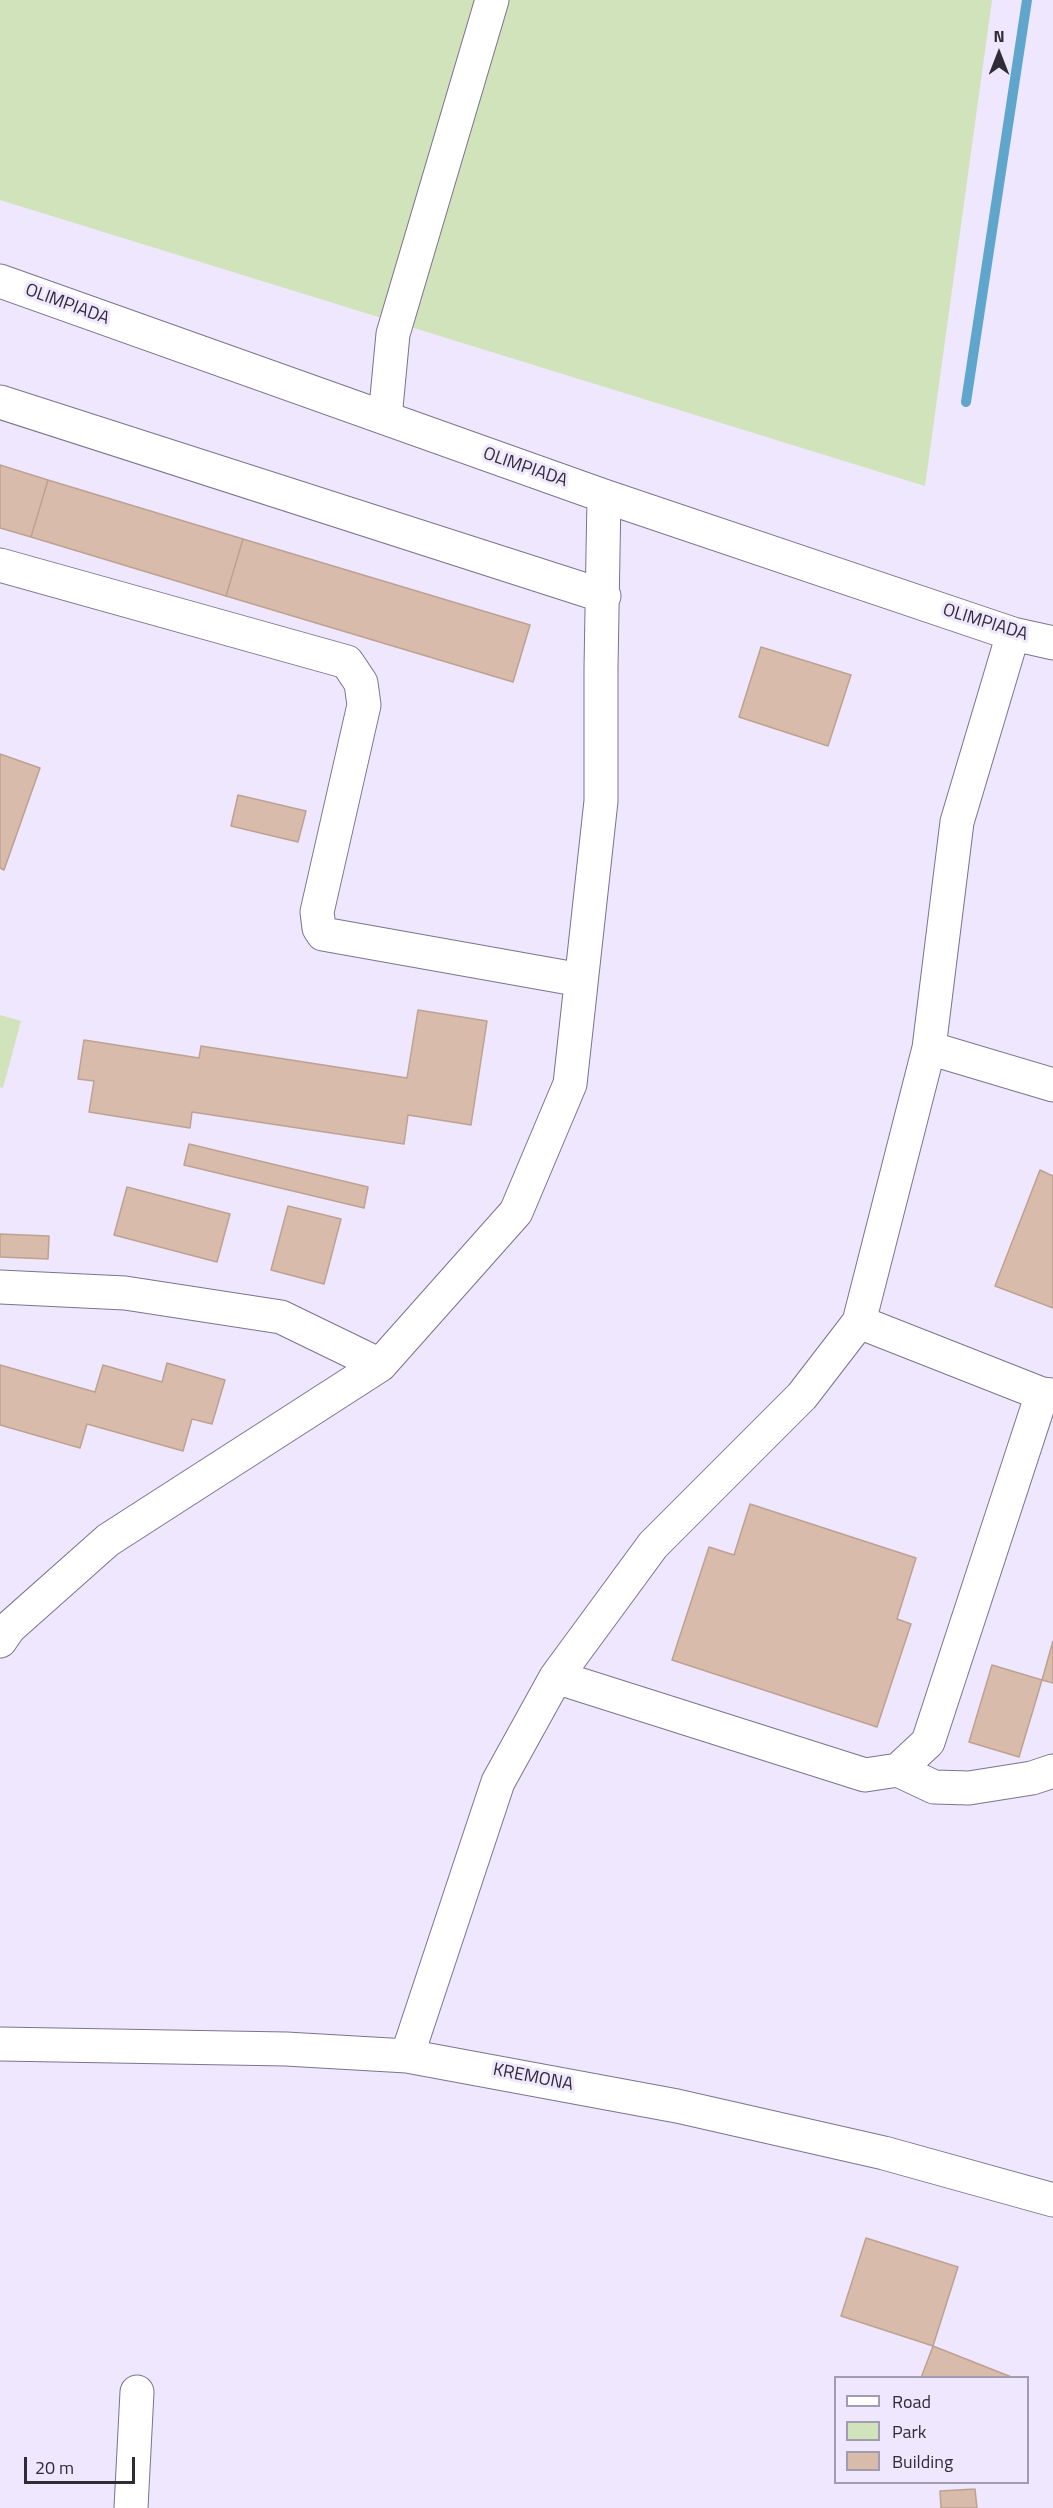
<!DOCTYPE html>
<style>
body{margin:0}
#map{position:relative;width:1053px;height:2508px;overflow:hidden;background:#eee7fe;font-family:"Titillium Web",sans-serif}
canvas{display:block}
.legend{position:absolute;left:834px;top:2376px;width:195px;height:108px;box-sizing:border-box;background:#eee7fe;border:2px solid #a29cae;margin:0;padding:8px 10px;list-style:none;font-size:18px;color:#302c37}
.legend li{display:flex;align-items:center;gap:12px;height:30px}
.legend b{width:30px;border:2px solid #a29cae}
.north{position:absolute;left:969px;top:24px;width:60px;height:60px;-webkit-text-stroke:4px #eee7fe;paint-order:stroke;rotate:0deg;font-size:16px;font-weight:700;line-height:24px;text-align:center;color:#302c37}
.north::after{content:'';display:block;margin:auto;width:21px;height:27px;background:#302c37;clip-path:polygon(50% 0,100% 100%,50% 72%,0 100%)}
.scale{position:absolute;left:24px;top:2457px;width:111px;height:27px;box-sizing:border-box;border:3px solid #302c37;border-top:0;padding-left:8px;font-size:18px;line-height:21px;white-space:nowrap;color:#302c37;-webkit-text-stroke:4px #eee7fe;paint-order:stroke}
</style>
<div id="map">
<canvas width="1053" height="2508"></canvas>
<ul class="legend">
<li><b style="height:8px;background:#fff"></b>Road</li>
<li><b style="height:16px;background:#d0e3ba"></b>Park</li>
<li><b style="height:16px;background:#d8bbaa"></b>Building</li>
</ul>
<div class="north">N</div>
<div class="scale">20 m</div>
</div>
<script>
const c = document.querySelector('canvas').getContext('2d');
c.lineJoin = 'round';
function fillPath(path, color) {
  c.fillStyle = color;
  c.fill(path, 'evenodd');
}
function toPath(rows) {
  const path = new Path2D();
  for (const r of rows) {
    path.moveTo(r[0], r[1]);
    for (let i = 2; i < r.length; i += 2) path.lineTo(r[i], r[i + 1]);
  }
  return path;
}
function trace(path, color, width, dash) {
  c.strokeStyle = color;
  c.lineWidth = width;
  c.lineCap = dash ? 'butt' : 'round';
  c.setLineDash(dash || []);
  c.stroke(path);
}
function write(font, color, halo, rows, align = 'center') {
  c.font = font + ' "Titillium Web",sans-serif';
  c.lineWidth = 6;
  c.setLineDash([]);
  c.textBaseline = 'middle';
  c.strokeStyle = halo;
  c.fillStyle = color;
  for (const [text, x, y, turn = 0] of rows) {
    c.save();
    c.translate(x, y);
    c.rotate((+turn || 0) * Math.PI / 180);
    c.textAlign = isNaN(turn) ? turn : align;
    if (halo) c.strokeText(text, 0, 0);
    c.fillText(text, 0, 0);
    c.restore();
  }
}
fillPath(toPath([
 [0,0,992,0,925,486,0,200],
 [0,1015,21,1021,3,1088,0,1087]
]), '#d0e3ba');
trace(toPath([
 [966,402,1027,0]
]), '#60a5cb', 10);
const building = toPath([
 [0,465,48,480,31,537,0,528,0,465],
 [48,480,243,539,226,596,31,537,48,480],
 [243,539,530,625,513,682,226,596,243,539],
 [761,647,851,675,828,746,739,717,761,647],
 [0,754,40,768,4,870,0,868,0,754],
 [238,795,306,811,298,842,231,826,238,795],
 [418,1010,487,1021,471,1125,408,1115,404,1144,192,1112,190,1128,89,1112,94,1081,78,1079,84,1040,199,1058,201,1046,407,1078,418,1010],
 [189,1144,368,1187,364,1208,184,1165,189,1144],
 [1040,1170,1053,1176,1053,1308,995,1286,1040,1170],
 [127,1187,230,1214,217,1262,114,1235,127,1187],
 [288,1206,341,1219,324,1284,271,1270,288,1206],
 [0,1234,49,1236,48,1259,0,1257,0,1234],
 [167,1363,225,1380,212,1424,192,1419,183,1451,87,1424,80,1448,0,1425,0,1365,95,1392,103,1365,162,1382,167,1363],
 [750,1504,916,1558,897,1619,911,1624,877,1727,672,1660,709,1547,734,1555,750,1504],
 [1053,1641,1053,1683,1042,1680,1053,1641],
 [992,1665,1042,1680,1019,1757,969,1742,992,1665],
 [866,2238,958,2267,933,2346,841,2316,866,2238],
 [933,2346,1014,2378,921,2378,933,2346],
 [975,2489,977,2508,941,2508,940,2491,975,2489]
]);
fillPath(building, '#d8bbaa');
trace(building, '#bea291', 1.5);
const minor = toPath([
 [0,281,604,496,1013,634,1053,643],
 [0,402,604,596],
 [385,418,393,334,492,0],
 [0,565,347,662,361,683,364,705,317,912,319,928,323,934,581,980],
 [929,1048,1053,1085],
 [0,1287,125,1293,281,1317,380,1365],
 [859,1322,1042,1394,1053,1395],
 [0,1641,9,1628,108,1540,380,1365,516,1212,570,1084,601,801,601,668,604,496],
 [556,1677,865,1775,898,1770,928,1742,1042,1394],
 [898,1770,934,1787,969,1788,1032,1778,1053,1771],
 [0,2044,286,2049,407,2056,677,2106,884,2153,1053,2200],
 [407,2056,498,1782,556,1677,653,1545,802,1396,859,1322,929,1048,957,822,1013,634],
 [131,2508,137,2392]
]);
trace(minor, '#7c738d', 35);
trace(minor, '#fff', 33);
write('18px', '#302c37', '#eee7fe', [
 ["OLIMPIADA",67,305,20],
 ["OLIMPIADA",525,468,19],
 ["OLIMPIADA",985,623,17],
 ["KREMONA",533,2078,11]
]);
</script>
